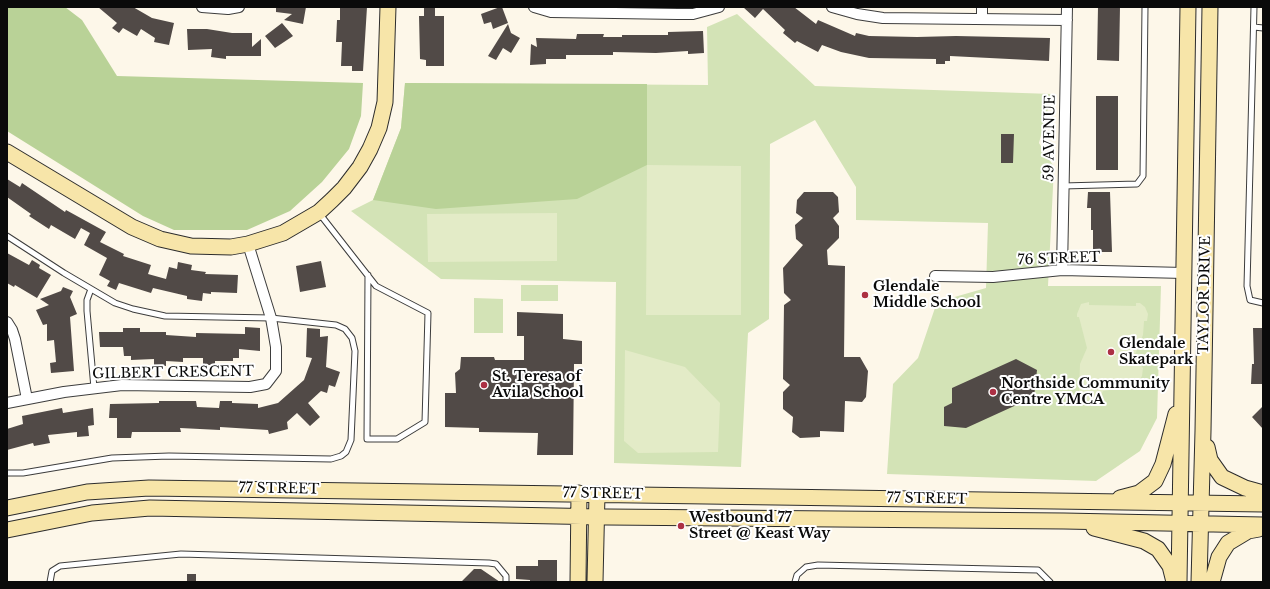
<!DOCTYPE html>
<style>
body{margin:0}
#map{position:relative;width:1270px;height:589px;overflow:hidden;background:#fdf7e9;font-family:"Libre Baskerville",serif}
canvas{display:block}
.frame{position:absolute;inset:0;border:8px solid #0a0a0a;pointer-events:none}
</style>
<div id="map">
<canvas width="1270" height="589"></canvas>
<div class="frame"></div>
</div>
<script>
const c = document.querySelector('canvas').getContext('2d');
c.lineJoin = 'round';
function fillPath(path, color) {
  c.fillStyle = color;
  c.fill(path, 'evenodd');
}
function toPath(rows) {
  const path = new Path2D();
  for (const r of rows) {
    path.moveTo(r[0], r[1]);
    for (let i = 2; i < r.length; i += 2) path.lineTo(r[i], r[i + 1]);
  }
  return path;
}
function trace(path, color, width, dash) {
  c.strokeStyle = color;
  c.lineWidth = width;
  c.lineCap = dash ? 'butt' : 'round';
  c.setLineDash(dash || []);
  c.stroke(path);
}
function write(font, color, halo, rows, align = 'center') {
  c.font = font + ' "Libre Baskerville",serif';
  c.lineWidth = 4;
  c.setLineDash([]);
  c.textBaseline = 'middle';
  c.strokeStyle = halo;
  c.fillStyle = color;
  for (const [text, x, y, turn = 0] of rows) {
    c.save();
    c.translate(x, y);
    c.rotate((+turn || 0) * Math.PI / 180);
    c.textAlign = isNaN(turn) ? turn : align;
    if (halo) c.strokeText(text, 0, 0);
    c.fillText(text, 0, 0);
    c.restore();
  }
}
fillPath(toPath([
 [737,14,815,86,1052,94,1039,143,1054,167,1048,286,1161,286,1157,418,1140,451,1096,481,887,474,893,384,918,358,937,302,986,288,988,223,856,220,856,187,815,120,770,144,769,319,748,333,741,467,614,463,616,282,441,279,351,211,373,200,401,128,405,83,708,85,707,27],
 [521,285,558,285,558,301,521,301],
 [474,298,503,299,503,333,474,333]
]), '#d3e3b6');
fillPath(toPath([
 [7,7,65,7,82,20,117,76,363,83,361,116,349,149,322,182,290,211,247,230,174,230,143,216,7,131],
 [405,83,647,84,647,165,577,199,436,209,373,200,401,128]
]), '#b9d297');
fillPath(toPath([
 [647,165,741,166,741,315,646,315],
 [557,213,557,261,428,262,427,214],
 [1089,302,1089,305,1136,306,1136,303,1140,303,1145,307,1148,314,1147,321,1144,321,1143,335,1134,357,1143,368,1142,376,1139,381,1128,387,1103,391,1099,399,1094,401,1083,400,1079,392,1080,364,1087,348,1079,317,1077,317,1077,314,1081,304],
 [625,350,685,367,720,403,718,452,638,453,624,441]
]), '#e3ebc7');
fillPath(toPath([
 [98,7,133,7,152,18,174,23,169,45,154,42,155,38,141,29,137,36,123,28,119,33,112,28,117,23],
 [276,7,306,7,303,24,284,20,292,14,276,12],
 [340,7,367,7,363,71,352,71,352,66,341,66,342,42,336,42,337,20,340,20],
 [424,7,435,7,435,16,444,16,444,66,426,66,426,60,420,59,419,16,424,16],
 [500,7,502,7,508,23,493,29,491,22,484,24,481,14],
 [743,7,794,7,816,24,818,20,855,36,856,33,869,36,917,37,956,36,1050,38,1049,61,950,56,950,61,945,61,945,64,936,64,936,59,869,58,841,52,822,45,818,52,797,41,795,43,783,33,785,30,763,9,755,18],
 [1098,7,1120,7,1119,61,1097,60],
 [282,23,293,36,275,48,265,36],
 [508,24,511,33,520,38,511,53,503,48,496,60,488,56],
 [187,29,207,29,232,33,252,33,252,47,261,39,261,56,226,56,226,59,211,57,212,49,188,50],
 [703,31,704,53,688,54,688,51,656,53,613,52,613,55,566,55,566,59,546,59,546,64,530,65,531,44,537,47,536,38,576,39,577,34,604,34,603,37,622,37,622,35,668,35,668,32],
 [1096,96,1118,96,1118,170,1096,170],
 [1001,134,1014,134,1013,163,1001,163],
 [7,179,20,187,22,183,65,212,66,210,106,232,100,242,124,254,123,256,151,265,148,274,166,279,169,267,177,269,178,262,192,265,191,270,206,272,205,274,238,275,237,293,211,292,211,294,203,293,202,301,187,299,187,296,153,288,151,293,119,283,116,290,107,286,110,281,99,275,107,258,84,245,90,233,81,228,75,239,51,225,49,229,29,216,31,214,7,197],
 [804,192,833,192,838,197,839,212,833,218,839,226,839,238,827,250,828,265,845,266,844,357,860,357,868,371,866,397,862,402,845,401,844,432,820,431,820,437,800,438,792,432,793,417,783,409,783,392,790,385,783,379,784,305,791,300,784,293,783,268,803,245,796,239,795,225,803,218,796,213,797,200],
 [1088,192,1110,192,1112,252,1093,252,1093,230,1091,230,1091,208,1087,208],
 [7,253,29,265,32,260,40,265,39,268,51,275,37,298,15,285,14,287,7,283],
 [321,261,326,287,300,292,296,266],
 [63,287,73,291,70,297,77,314,70,317,74,371,51,373,50,363,56,362,54,340,47,341,47,324,43,325,36,310,49,305,40,299,61,291],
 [517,312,563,314,563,339,582,341,582,364,574,364,573,455,537,455,538,433,479,432,479,428,445,427,445,393,456,393,455,373,460,369,461,357,494,357,495,360,524,360,524,336,517,336],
 [245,327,260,328,260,351,239,349,239,358,233,358,233,361,215,361,215,365,203,365,203,358,183,358,183,362,166,361,166,366,154,365,154,359,131,360,131,356,124,356,123,347,100,347,99,332,123,332,123,328,140,328,140,332,166,332,166,335,196,337,196,333,245,334],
 [307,328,320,329,320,337,328,336,326,367,340,372,335,387,329,385,327,393,321,391,308,403,320,417,310,426,297,413,287,422,288,429,269,434,268,430,220,427,220,430,180,428,181,432,132,432,131,438,117,438,117,418,109,418,110,404,159,403,159,401,196,401,197,407,219,408,220,401,232,401,232,403,258,404,258,408,278,403,304,380,312,358,306,357],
 [1253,328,1263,328,1263,384,1251,384,1252,364,1254,364],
 [1016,359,1037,370,1034,397,966,428,944,426,944,407,952,403,952,388],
 [1263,406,1263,429,1252,417],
 [62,408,63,413,93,408,94,425,88,426,89,436,77,437,77,432,48,435,50,443,34,446,33,443,7,450,7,429,23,424,22,416],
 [538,560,557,560,557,582,530,582,530,580,516,579,516,566,538,566],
 [474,569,481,569,500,582,461,582],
 [187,574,196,574,196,582,187,582]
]), '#514a47');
const lane = toPath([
 [1254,7,1247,286,1250,300,1263,303],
 [1254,27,1263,28],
 [1063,186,1137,184,1143,176,1145,7],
 [319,213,376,286,428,313,425,422,397,439,367,439,368,275],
 [7,236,64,273,115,303,133,309,165,316,271,318,336,325,345,329,352,338,355,351,351,440,346,452,341,456,331,459,169,456,112,458,23,473,7,473],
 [91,289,87,300,87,311,94,388],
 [50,582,52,571,60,566,181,554,489,563,496,564,506,576,506,582],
 [795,582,797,575,806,567,818,565,1038,570,1050,582]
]);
const street = toPath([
 [202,7,228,9,239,7],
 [534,7,551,12,678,14,693,14,719,7],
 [832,7,857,14,883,18,1067,20],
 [982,19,982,7],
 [1062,270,1067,7],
 [935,276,993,277,1062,270,1184,273],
 [7,322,12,330,15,339,27,399],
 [7,403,64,392,122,385,250,387,266,384,276,371,276,347,271,318,248,244]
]);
const secondary = toPath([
 [7,152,132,227,160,239,191,246,231,247,248,244,283,233,319,212,332,200,344,188,360,167,370,149,379,128,385,102,388,7],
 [1207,447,1210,460,1222,477,1245,488,1263,493],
 [1120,498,1139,493,1155,481,1163,464,1176,414],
 [7,508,87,492,149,488,1263,504],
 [1094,528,1144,541,1158,549,1170,566,1174,582],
 [7,530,92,513,150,508,607,517,1064,521,1263,525],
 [578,582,579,493],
 [595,582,597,494],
 [1179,582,1188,7],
 [1199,582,1203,431,1210,7],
 [1212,582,1219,557,1228,543,1248,531,1259,529]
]);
trace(lane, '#3d3d3d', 7);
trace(street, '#3d3d3d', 12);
trace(secondary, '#2c2c2c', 17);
trace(lane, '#fff', 5);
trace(street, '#fff', 10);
trace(secondary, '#f7e5a9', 15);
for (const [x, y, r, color] of [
 [865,295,4,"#ac3044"],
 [1111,352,4,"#ac3044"],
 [484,385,4,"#ac3044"],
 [993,392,4,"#ac3044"],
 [681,526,4,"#ac3044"]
]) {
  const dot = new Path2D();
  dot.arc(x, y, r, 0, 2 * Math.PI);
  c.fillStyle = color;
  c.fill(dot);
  trace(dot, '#fff', 1.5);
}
write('14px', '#0a0a0a', '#fff', [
 ["59 AVENUE",1050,138,-89],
 ["76 STREET",1059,259,-2],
 ["TAYLOR DRIVE",1205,295,-89],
 ["GILBERT CRESCENT",173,373,-1],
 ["77 STREET",279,489,1],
 ["77 STREET",603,494,1],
 ["77 STREET",927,499,1]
]);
write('bold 14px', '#0a0a0a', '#fff', [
 ["Glendale",873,287],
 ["Middle School",873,303],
 ["Glendale",1119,344],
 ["Skatepark",1119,360],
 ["St. Teresa of",492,377],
 ["Avila School",492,393],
 ["Northside Community",1001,384],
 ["Centre YMCA",1001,400],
 ["Westbound 77",689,518],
 ["Street @ Keast Way",689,534]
], 'left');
</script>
